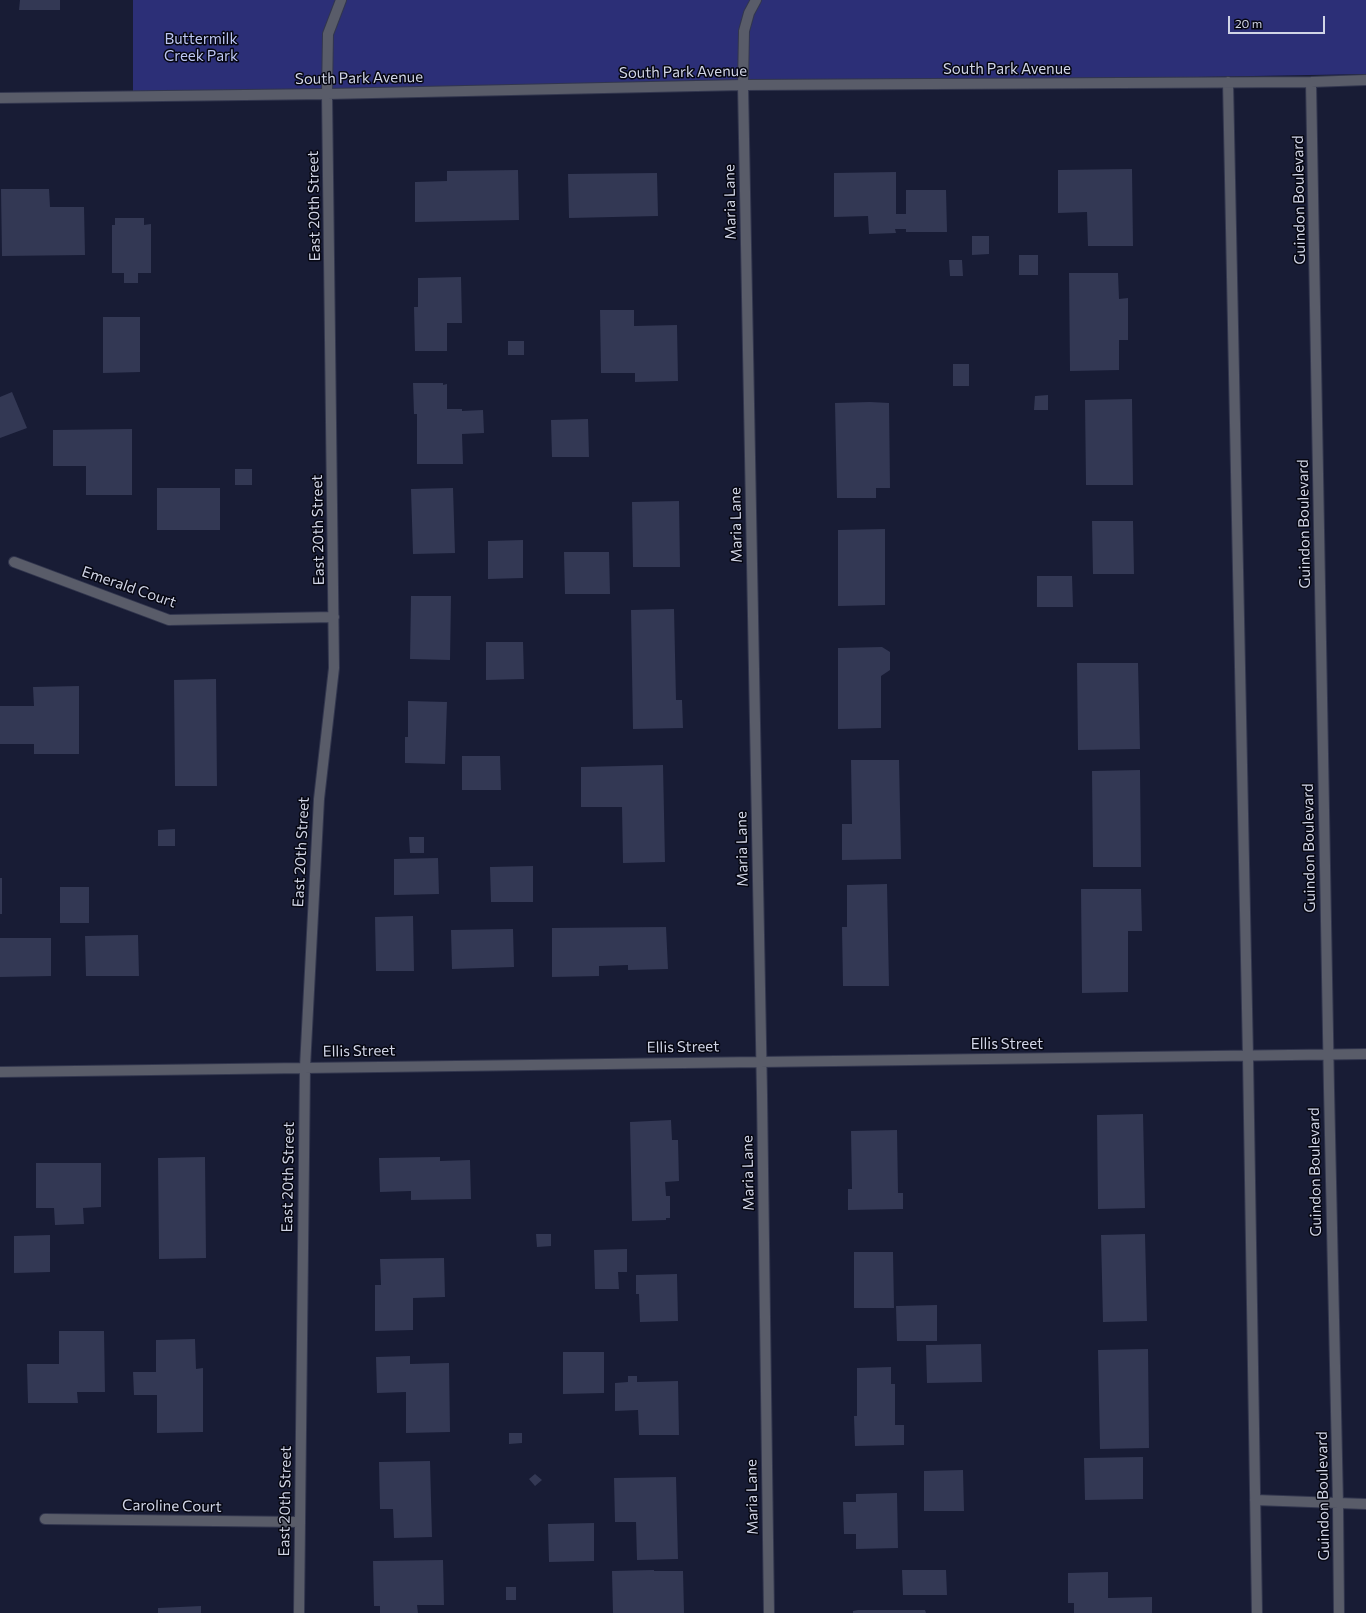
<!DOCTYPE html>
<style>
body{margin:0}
#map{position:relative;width:1366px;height:1613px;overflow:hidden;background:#181c35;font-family:Commissioner,sans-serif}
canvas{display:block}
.scale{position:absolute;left:1228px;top:16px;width:97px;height:18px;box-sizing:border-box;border:2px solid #d1d5e6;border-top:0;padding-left:5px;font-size:12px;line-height:14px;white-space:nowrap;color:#d1d5e6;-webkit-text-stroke:3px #060712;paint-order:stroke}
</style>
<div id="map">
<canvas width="1366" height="1613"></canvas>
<div class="scale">20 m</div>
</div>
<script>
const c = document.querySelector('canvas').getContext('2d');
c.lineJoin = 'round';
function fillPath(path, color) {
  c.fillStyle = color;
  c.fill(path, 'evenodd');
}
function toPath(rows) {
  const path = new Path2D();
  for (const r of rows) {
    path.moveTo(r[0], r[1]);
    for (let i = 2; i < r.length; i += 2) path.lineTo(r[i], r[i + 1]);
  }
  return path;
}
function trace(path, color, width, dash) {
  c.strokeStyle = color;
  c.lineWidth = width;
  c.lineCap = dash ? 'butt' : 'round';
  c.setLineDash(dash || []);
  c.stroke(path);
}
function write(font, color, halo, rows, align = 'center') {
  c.font = font + ' Commissioner,sans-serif';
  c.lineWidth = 3;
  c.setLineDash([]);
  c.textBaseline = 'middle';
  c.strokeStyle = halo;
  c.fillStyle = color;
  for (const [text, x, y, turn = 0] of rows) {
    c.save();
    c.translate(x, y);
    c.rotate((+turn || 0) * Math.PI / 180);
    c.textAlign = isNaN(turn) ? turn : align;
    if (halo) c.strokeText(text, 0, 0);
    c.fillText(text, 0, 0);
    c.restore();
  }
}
fillPath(toPath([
 [133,0,1366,0,1366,74,133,96]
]), '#2c2f77');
fillPath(toPath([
 [20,0,60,0,60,10,19,10],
 [1132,169,1133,246,1088,246,1087,212,1058,213,1058,170],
 [518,170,519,220,415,222,415,182,447,181,447,171],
 [896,172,896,214,906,214,906,190,946,190,947,232,906,232,906,229,895,229,896,233,869,234,868,216,834,217,834,173],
 [657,173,658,216,569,218,568,174],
 [1,189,49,189,50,207,84,207,85,255,2,256],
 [115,218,144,218,144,225,151,224,151,273,138,273,138,283,124,283,124,273,112,273,112,225,115,225],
 [972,236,989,236,989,254,972,255],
 [1019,255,1038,255,1038,275,1019,275],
 [949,260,962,260,963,276,950,276],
 [1069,273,1118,273,1119,299,1128,298,1128,340,1119,340,1119,370,1070,371],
 [461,277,462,323,447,323,447,351,415,351,414,307,418,307,418,278],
 [600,310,634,310,634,326,677,325,678,381,635,382,635,373,601,373],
 [103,317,140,317,140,372,103,373],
 [508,341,524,341,524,355,508,355],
 [953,364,969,364,969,386,953,386],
 [413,383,443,383,443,385,447,384,447,409,462,409,462,411,483,410,484,433,462,434,463,464,417,464,417,414,414,414],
 [12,392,27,428,0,438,0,397],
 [1048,395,1048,410,1034,410,1035,396],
 [1132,399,1133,485,1086,485,1085,400],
 [870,402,889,403,890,488,876,488,876,498,837,498,835,403],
 [588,419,589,457,552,457,551,420],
 [132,429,132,495,86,495,86,466,53,466,53,430],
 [235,469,252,469,252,485,235,485],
 [157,488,220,488,220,530,157,530],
 [453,488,455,553,413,554,411,489],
 [679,501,680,567,633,567,632,502],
 [1092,521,1133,521,1134,574,1093,574],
 [885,529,885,605,838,606,838,530],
 [523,540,523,578,488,579,488,541],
 [564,552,609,552,610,594,565,594],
 [1037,576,1072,576,1073,607,1037,607],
 [411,596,451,596,450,660,410,659],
 [674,609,676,700,682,700,683,728,633,729,631,610],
 [486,642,523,642,524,679,486,680],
 [882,647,890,652,890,670,881,676,881,728,838,729,838,648],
 [1077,663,1138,663,1140,749,1078,750],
 [216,679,217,786,175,786,174,680],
 [79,686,79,754,34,754,34,744,0,744,0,706,34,706,33,687],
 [408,701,447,702,445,764,405,763,405,737,408,737],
 [462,756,500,756,501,790,462,790],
 [851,760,899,760,901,859,842,860,842,824,852,824],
 [663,765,665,862,623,863,622,807,581,807,581,767],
 [1140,770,1141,867,1093,867,1092,771],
 [175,829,175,846,158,846,158,830],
 [409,837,424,837,424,853,410,853],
 [438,858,439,894,394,895,394,859],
 [533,866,533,902,491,902,490,867],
 [0,878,2,878,2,914,0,914],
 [887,884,889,986,843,986,842,927,847,927,847,885],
 [60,887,89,887,89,923,60,923],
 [1081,889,1141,889,1142,931,1128,931,1128,992,1082,993],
 [413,916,414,971,376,971,375,917],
 [666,927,668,969,628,970,628,965,599,966,599,976,552,977,552,928],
 [513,929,514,967,452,969,451,930],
 [138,935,139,976,86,976,85,936],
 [0,938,51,938,51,976,0,977],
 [1143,1114,1145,1208,1098,1209,1097,1115],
 [671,1120,672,1140,678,1140,679,1181,665,1182,666,1196,670,1196,670,1218,666,1218,666,1220,632,1221,630,1122],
 [897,1130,898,1193,903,1193,903,1209,848,1210,848,1189,852,1189,851,1131],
 [205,1157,206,1258,159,1259,158,1158],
 [440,1157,440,1161,470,1160,471,1199,411,1200,411,1191,380,1192,379,1158],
 [36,1163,101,1163,101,1207,83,1208,84,1224,55,1225,54,1208,36,1208],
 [536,1234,551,1234,551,1246,537,1247],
 [1145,1234,1147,1321,1103,1322,1101,1235],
 [50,1235,50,1272,14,1273,14,1236],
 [627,1249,627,1272,618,1272,619,1289,595,1289,594,1250],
 [854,1252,893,1252,894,1308,854,1308],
 [444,1258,445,1297,413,1298,413,1330,375,1331,375,1285,381,1285,380,1259],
 [677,1274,678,1321,640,1322,639,1294,636,1294,636,1275],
 [937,1305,937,1341,897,1341,896,1306],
 [59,1331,104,1331,105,1392,77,1392,78,1403,28,1403,27,1364,59,1364],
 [195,1339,196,1369,203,1368,203,1432,157,1433,157,1395,134,1395,133,1372,156,1372,156,1340],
 [981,1344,982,1382,927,1383,926,1345],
 [1148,1349,1149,1448,1100,1449,1098,1350],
 [563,1352,604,1352,604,1393,563,1394],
 [410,1356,410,1364,449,1363,450,1432,406,1433,406,1392,377,1393,376,1357],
 [891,1367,891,1384,895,1384,895,1425,904,1425,904,1445,855,1446,854,1416,857,1416,857,1368],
 [628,1376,637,1376,637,1382,678,1381,679,1435,639,1435,638,1410,615,1411,615,1383,628,1382],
 [509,1433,522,1433,522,1443,509,1444],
 [1143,1457,1143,1499,1085,1500,1084,1458],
 [430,1461,432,1537,394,1538,393,1509,380,1509,379,1462],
 [963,1470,964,1511,924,1511,924,1471],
 [535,1474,542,1480,535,1486,529,1479],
 [676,1477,678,1559,637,1560,636,1522,615,1522,614,1478],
 [897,1493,898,1548,856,1549,856,1534,844,1534,843,1502,856,1502,856,1494],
 [594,1523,594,1561,549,1562,548,1524],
 [443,1560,444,1605,417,1605,418,1613,380,1613,380,1606,374,1606,373,1561],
 [654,1570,654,1571,683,1571,684,1613,613,1613,612,1571],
 [902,1570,946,1570,947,1595,903,1595],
 [1108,1572,1108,1598,1152,1597,1152,1613,1074,1613,1074,1603,1068,1603,1068,1573],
 [506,1587,516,1587,516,1600,506,1600],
 [201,1606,201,1613,158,1613,158,1608],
 [858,1610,925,1610,926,1613,853,1613,853,1611]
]), '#333854');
const lane = toPath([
 [743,85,744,31,749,13,756,0],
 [327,94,328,34,341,0]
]);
const street = toPath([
 [1228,82,1248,1057,1257,1613],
 [1311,82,1329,1089,1338,1504,1339,1613],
 [743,85,762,1094,769,1613],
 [0,98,327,94,743,85,1311,82,1366,80],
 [14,562,169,620,334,617],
 [0,1072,1366,1054],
 [1255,1500,1366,1504],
 [45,1519,300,1522],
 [299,1613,305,1067,319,799,334,668,327,94]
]);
trace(lane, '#32364e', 12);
trace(street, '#32364e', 12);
trace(lane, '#595c69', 10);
trace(street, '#595c69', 10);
write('15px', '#bdc6f2', '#060712', [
 ["Buttermilk",201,39],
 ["Creek Park",201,56]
]);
write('15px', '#d1d5e6', '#060712', [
 ["South Park Avenue",1007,69],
 ["South Park Avenue",683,72,-1],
 ["South Park Avenue",359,78,-1],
 ["Guindon Boulevard",1299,200,-91],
 ["Maria Lane",730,202,-91],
 ["East 20th Street",314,206,-91],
 ["Guindon Boulevard",1304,524,-91],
 ["Maria Lane",736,525,-91],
 ["East 20th Street",318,530,-91],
 ["Emerald Court",129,587,19],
 ["Guindon Boulevard",1309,848,-91],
 ["Maria Lane",742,849,-91],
 ["East 20th Street",301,852,-87],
 ["Ellis Street",1007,1044],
 ["Ellis Street",683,1047,-1],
 ["Ellis Street",359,1051,-1],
 ["Guindon Boulevard",1315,1172,-91],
 ["Maria Lane",748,1173,-91],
 ["East 20th Street",288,1177,-89],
 ["Guindon Boulevard",1323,1496,-91],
 ["Maria Lane",752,1497,-91],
 ["East 20th Street",285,1501,-89],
 ["Caroline Court",172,1506,1]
]);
</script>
